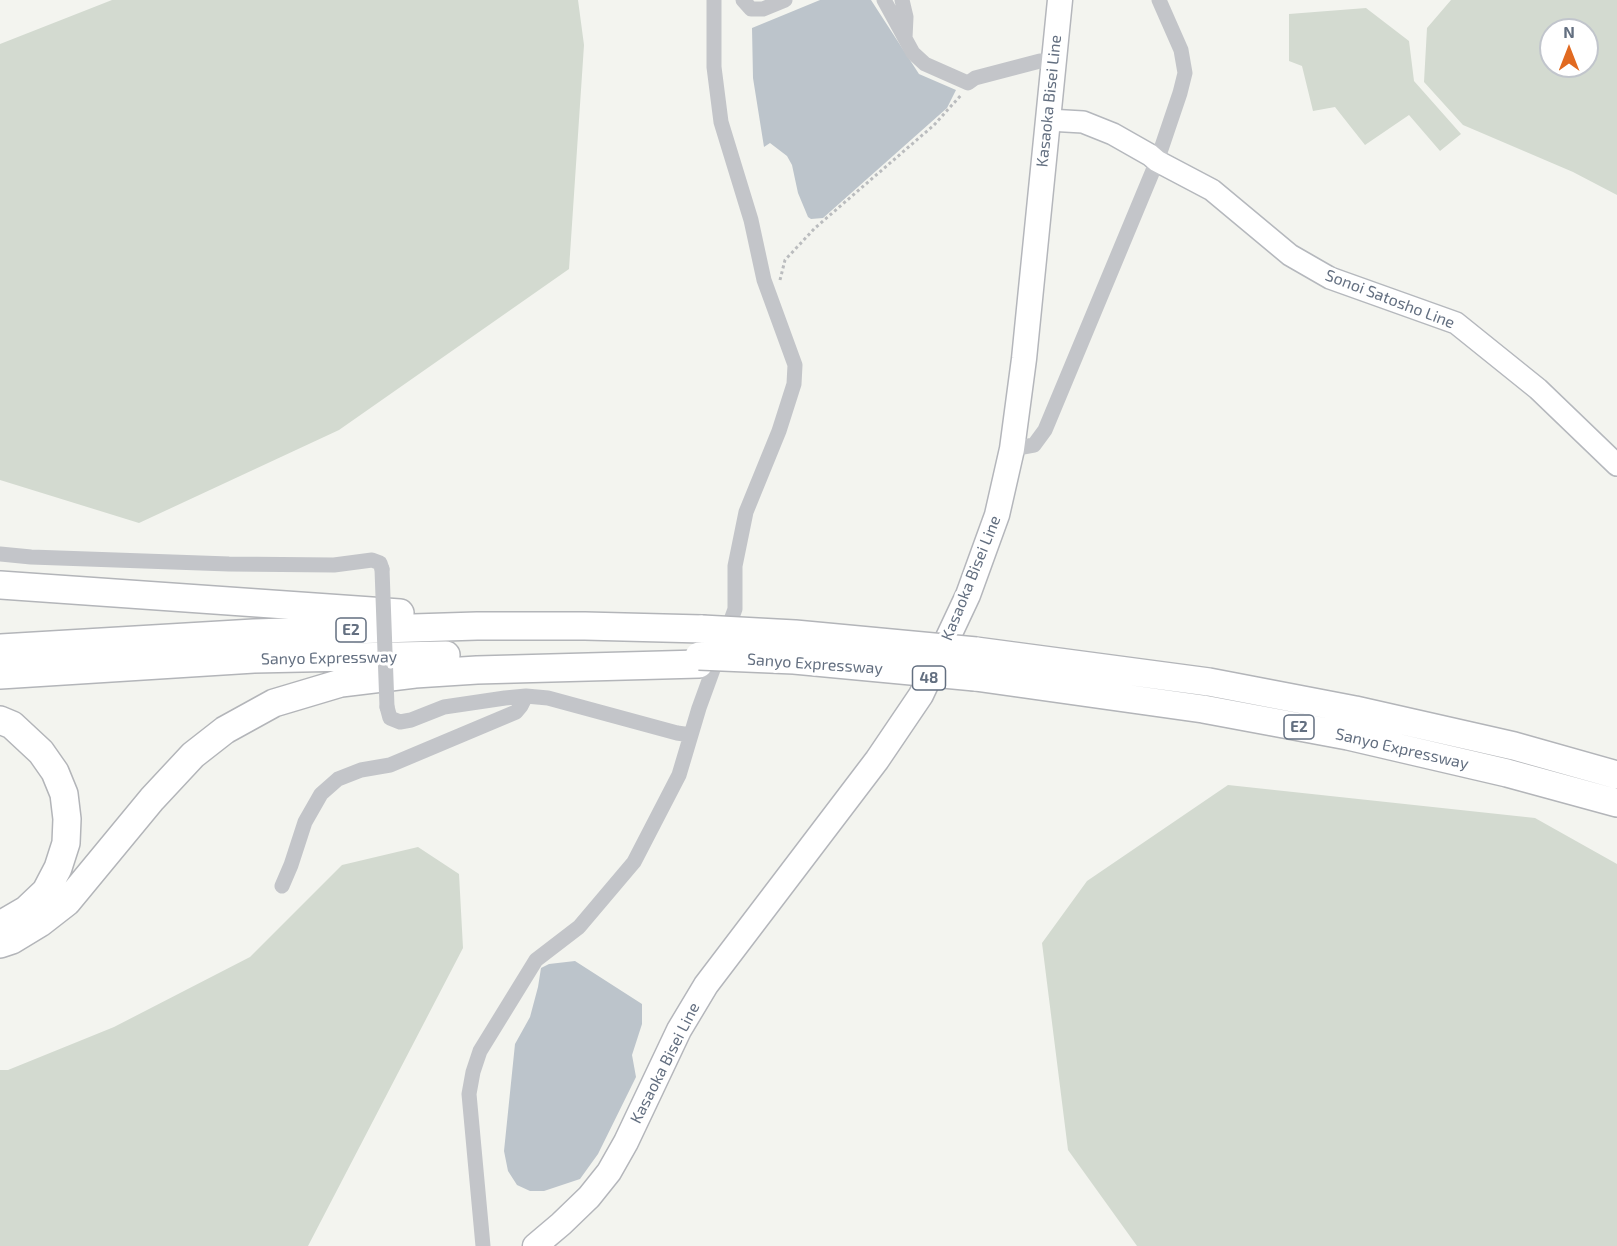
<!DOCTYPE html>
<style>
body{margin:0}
#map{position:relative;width:1617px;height:1246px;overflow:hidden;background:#f3f4ef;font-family:"Exo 2",sans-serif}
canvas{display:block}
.north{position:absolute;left:1539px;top:18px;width:60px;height:60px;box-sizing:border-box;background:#fff;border:2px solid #c1c5cc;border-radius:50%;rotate:0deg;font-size:16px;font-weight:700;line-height:24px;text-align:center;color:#636f80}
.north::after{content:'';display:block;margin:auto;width:21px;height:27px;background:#e16a21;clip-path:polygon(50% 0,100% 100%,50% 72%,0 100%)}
</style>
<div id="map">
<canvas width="1617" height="1246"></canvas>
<div class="north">N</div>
</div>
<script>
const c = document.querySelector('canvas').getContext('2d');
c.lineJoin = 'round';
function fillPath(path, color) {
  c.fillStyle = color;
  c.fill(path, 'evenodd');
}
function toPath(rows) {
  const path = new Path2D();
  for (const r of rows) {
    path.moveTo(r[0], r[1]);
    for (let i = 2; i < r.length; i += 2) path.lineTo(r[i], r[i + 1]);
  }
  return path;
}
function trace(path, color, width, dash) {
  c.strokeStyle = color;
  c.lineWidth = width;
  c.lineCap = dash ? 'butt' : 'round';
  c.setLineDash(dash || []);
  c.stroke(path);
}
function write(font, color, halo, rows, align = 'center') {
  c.font = font + ' "Exo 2",sans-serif';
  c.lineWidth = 6;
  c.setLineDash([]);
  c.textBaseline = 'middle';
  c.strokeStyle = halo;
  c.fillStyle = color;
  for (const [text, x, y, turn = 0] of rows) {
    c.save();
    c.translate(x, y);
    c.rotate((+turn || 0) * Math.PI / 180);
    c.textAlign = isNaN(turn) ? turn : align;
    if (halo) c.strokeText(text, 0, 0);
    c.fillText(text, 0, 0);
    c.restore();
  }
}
fillPath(toPath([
 [112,0,578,0,584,45,569,269,339,430,139,523,0,480,0,44],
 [1451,0,1617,0,1617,195,1573,172,1463,125,1424,82,1427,28],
 [1551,30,1587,30,1587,66,1551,66],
 [1366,8,1409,41,1414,81,1461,134,1440,151,1409,115,1365,145,1335,107,1313,111,1302,66,1289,61,1289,14],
 [1228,785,1535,818,1617,864,1617,1246,1137,1246,1068,1150,1042,943,1087,881],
 [418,847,459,874,463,948,308,1246,0,1246,0,1070,8,1070,114,1027,250,957,342,865]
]), '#d3dad0');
fillPath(toPath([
 [820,0,871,0,919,74,956,90,947,108,823,218,811,219,808,217,798,193,792,165,787,156,770,143,764,147,753,78,752,28],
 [575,961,642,1004,642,1024,632,1055,636,1077,598,1154,580,1179,544,1191,530,1191,517,1185,508,1171,504,1151,515,1044,530,1017,538,987,541,968,549,964]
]), '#bcc4cb');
const secondary = toPath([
 [1048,120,1083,122,1113,134,1150,155,1157,161,1212,190,1290,255,1330,278,1456,323,1538,389,1617,465]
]);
const primary = toPath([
 [535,1246,561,1224,589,1197,609,1172,626,1142,679,1030,706,985,877,760,921,695,968,595,997,515,1012,449,1024,359,1060,0]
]);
const highway = toPath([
 [0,585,400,613],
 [0,648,254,633,477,626,585,626,702,629],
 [976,651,1209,682,1355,710,1514,746,1617,775],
 [0,675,254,659,446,655],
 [975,677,1203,709,1348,736,1507,773,1617,803],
 [0,720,12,725,41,752,55,772,64,794,67,819,66,843,58,868,46,891,26,910,0,925],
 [0,944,12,940,40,923,67,902,152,799,193,755,225,730,274,703,341,683,415,674,477,670,699,664]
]);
trace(secondary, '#b5b8bd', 24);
trace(primary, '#b4b6bb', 27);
trace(highway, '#b3b5b9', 30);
trace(toPath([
 [780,280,785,260,815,228,934,125,962,94]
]), '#babcbe', 3, [3, 3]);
trace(toPath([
 [743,0,751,9,763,9,785,0],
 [884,0,913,53,925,64,968,83,975,78,1040,61,1053,62],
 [902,0,906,17,905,38],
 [1012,449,1034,445,1045,430,1157,161,1180,93,1185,73,1181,50,1159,0],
 [0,554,31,557,229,564,334,565,372,560,380,563,382,569],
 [387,707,390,718,400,722,411,720,444,707,505,698,526,696,548,698,677,733,691,735],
 [282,886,291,865,305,822,321,794,338,779,361,770,390,765,516,712,521,706,526,696],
 [483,1246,469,1094,473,1072,480,1051,536,960,579,927,634,862,679,775,699,708,735,609,735,566,746,512,779,431,794,384,795,365,764,280,751,220,721,122,714,67,714,0]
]), '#c3c5c9', 15);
trace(secondary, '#fff', 21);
trace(primary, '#fff', 24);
trace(highway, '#fff', 27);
const highwayBridge = toPath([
 [702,629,795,634,976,651],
 [699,656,794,660,975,677]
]);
trace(highwayBridge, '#b3b5b9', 30, []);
trace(toPath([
 [382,569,387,707]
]), '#c3c5c9', 15);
trace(highwayBridge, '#fff', 27);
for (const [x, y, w] of [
 [351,630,30],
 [929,678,33],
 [1299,727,30]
]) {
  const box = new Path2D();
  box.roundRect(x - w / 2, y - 12, w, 24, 4.5);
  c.fillStyle = '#fff';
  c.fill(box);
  trace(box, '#636f80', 1.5);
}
write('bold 15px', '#636f80', null, [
 ["E2",351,630],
 ["48",929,678],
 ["E2",1299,727]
]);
write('16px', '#636f80', '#fff', [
 ["Kasaoka Bisei Line",1049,101,-84],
 ["Sonoi Satosho Line",1390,299,21],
 ["Kasaoka Bisei Line",971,578,-68],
 ["Sanyo Expressway",329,658,-1],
 ["Sanyo Expressway",815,664,4],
 ["Sanyo Expressway",1402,749,13],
 ["Kasaoka Bisei Line",665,1063,-63]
]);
</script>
